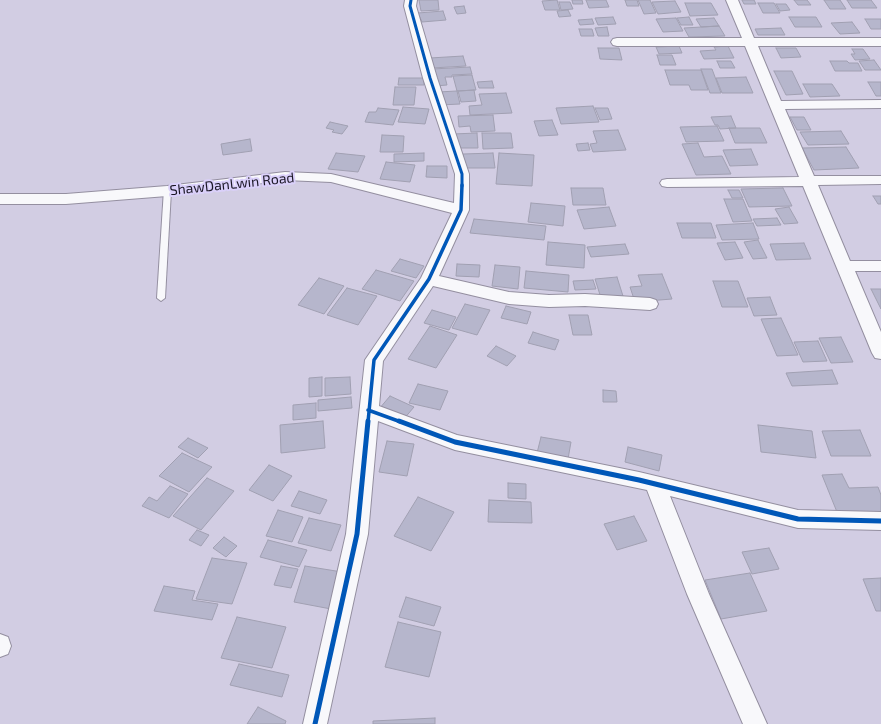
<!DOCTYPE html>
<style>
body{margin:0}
canvas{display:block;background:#d2cde3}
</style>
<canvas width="881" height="724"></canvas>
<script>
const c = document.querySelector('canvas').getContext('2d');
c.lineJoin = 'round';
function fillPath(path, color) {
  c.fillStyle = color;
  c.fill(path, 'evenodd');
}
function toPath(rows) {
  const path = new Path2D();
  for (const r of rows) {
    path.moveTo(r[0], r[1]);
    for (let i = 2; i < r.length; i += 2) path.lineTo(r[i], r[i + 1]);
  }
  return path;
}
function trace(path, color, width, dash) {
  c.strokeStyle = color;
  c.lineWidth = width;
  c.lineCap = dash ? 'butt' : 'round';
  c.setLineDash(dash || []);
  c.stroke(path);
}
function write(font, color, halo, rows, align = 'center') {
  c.font = font + ' "Exo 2",sans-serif';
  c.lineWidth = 4;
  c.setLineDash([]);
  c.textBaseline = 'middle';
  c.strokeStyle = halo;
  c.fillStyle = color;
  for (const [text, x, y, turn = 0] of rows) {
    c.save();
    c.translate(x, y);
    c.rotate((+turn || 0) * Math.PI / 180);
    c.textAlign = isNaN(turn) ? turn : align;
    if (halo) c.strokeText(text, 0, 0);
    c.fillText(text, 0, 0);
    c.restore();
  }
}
const building = toPath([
 [419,0,438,0,439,10,421,11,419,0],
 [557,0,560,10,545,10,542,1,557,0],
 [572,0,582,0,583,4,573,4,572,0],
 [586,0,606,0,609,7,589,8,586,0],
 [625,0,637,0,639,6,627,6,625,0],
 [638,0,650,0,656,13,644,14,638,0],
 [742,0,754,0,756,4,744,4,742,0],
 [794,0,807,0,811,5,798,5,794,0],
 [824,0,840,0,846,9,830,9,824,0],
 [847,0,871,0,877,8,852,8,847,0],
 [675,1,681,12,658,14,652,2,675,1],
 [559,2,570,2,573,9,561,10,559,2],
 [685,3,711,3,718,15,690,16,685,3],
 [758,3,774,3,780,13,763,13,758,3],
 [776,4,786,4,790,10,780,11,776,4],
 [464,6,466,13,457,14,454,7,464,6],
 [568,10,571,16,559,17,557,11,568,10],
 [443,11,446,20,422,22,418,13,443,11],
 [613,17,616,24,598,25,595,18,613,17],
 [689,17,693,25,681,25,677,18,689,17],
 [789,17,816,17,822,27,795,27,789,17],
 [676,18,683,31,663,32,656,19,676,18],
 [714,18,719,26,701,27,696,19,714,18],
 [592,19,594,24,580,25,578,20,592,19],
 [865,19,881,19,881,29,871,29,865,19],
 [852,22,860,33,840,34,831,23,852,22],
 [719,26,725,36,689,37,684,28,719,26],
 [607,27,609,36,598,36,595,28,607,27],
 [781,28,785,35,758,35,755,29,781,28],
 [579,29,592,29,594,36,581,36,579,29],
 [679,46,682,53,659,54,656,47,679,46],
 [728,46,734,58,704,59,700,51,716,50,714,47,728,46],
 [598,48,619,48,622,60,600,59,598,48],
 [776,48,796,48,801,57,781,58,776,48],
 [852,49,863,49,870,59,855,60,851,54,855,54,852,49],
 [657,55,672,55,676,65,660,65,657,55],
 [463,56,466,66,432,68,430,58,463,56],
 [874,60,881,70,865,70,859,61,874,60],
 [717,61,731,61,735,68,720,68,717,61],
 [830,61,847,61,849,63,858,63,862,71,835,71,830,61],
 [470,67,472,74,452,75,452,77,445,77,447,85,435,86,432,69,470,67],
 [701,69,712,69,721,93,710,93,701,69],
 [665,70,701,70,708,90,691,90,689,85,670,85,665,70],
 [774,71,792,71,803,94,786,95,774,71],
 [472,75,476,90,457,91,453,76,472,75],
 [746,77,753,93,722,93,716,78,746,77],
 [399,78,424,78,424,85,398,85,399,78],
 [492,81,494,88,479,88,477,82,492,81],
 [868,82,881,82,881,96,876,96,868,82],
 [803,84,832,84,840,96,810,97,803,84],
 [395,87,416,87,414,105,393,105,395,87],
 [474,90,476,101,461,102,458,91,474,90],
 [457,91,460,104,440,105,438,92,457,91],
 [506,93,512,113,470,115,469,106,482,105,479,94,506,93],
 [593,106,599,122,561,124,556,108,593,106],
 [403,107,429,109,425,124,398,122,403,107],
 [378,108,399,110,393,125,365,122,369,112,376,112,378,108],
 [595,108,608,108,612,119,600,120,595,108],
 [493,115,495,131,471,132,470,126,459,127,458,116,493,115],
 [731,116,736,128,720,129,718,125,715,125,711,117,731,116],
 [790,117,804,117,811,130,797,130,790,117],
 [552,120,558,135,539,136,534,121,552,120],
 [330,122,348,126,342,134,332,132,334,130,326,128,330,122],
 [717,126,724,141,686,142,680,127,717,126],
 [729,128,760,128,767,143,735,143,729,128],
 [618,130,626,150,593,152,590,144,597,143,593,131,618,130],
 [841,131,849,144,808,145,800,132,841,131],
 [477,133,478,148,454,148,453,134,477,133],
 [482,133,511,133,513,148,483,149,482,133],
 [382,135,404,136,403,152,380,152,382,135],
 [250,139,252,151,223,155,221,144,250,139],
 [588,143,590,150,578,151,576,144,588,143],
 [698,143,704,157,722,156,731,174,696,175,682,144,698,143],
 [846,147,859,168,814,170,802,148,846,147],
 [751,149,758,165,730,166,723,150,751,149],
 [336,153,365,156,358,172,328,169,336,153],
 [424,153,424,161,394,162,394,154,424,153],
 [493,153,495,168,464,168,463,154,493,153],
 [499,153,534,155,532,186,496,184,499,153],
 [386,162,415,165,410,182,380,179,386,162],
 [427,166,447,166,447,178,426,177,427,166],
 [571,188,603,188,606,205,573,205,571,188],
 [783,188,792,206,749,207,741,189,783,188],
 [728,190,739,190,743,198,732,198,728,190],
 [873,196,881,196,881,204,878,204,873,196],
 [724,199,743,199,752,221,733,222,724,199],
 [531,203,565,206,563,226,528,222,531,203],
 [609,207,616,226,584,229,577,210,609,207],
 [789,207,798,223,784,224,775,209,789,207],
 [777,218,781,225,757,226,753,219,777,218],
 [474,219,546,226,544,240,470,233,474,219],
 [677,223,711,223,716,238,682,238,677,223],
 [753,223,759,239,722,240,716,225,753,223],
 [758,240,767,258,753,259,744,242,758,240],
 [548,242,585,245,584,268,546,265,548,242],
 [735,242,743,258,725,260,717,243,735,242],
 [804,243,811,259,776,260,770,244,804,243],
 [625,244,629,254,591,257,587,247,625,244],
 [400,259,424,266,416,278,391,271,400,259],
 [457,264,480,265,479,277,456,276,457,264],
 [495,265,520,267,518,289,492,286,495,265],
 [376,270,414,281,400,301,362,289,376,270],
 [526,271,569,275,568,292,524,288,526,271],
 [662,274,672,299,635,302,630,287,642,286,638,275,662,274],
 [617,277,623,296,601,298,595,279,617,277],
 [319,278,344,286,324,314,298,305,319,278],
 [593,280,596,289,575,290,573,281,593,280],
 [713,281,738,281,748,307,722,307,713,281],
 [347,288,377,296,358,325,327,315,347,288],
 [871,289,881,289,881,309,871,289],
 [770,297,777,315,754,316,747,298,770,297],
 [465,304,490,310,477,335,452,328,465,304],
 [506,306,531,312,527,324,501,318,506,306],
 [432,310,456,317,449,330,424,323,432,310],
 [569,315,588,315,592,335,573,335,569,315],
 [781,318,798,355,777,356,761,319,781,318],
 [430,326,457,335,436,368,408,359,430,326],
 [533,332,559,340,555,350,528,343,533,332],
 [841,337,853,362,831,363,819,338,841,337],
 [818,341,827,361,803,362,794,342,818,341],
 [496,346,516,356,507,366,487,356,496,346],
 [832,370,838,384,792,386,786,373,832,370],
 [322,377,322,396,309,397,309,378,322,377],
 [350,377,351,394,325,396,325,378,350,377],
 [418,384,448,391,440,410,409,403,418,384],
 [603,390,616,391,617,402,603,402,603,390],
 [390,396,414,407,403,420,379,409,390,396],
 [351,397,352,408,318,411,318,400,351,397],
 [316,403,316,418,293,420,293,405,316,403],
 [323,421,325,448,281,453,280,425,323,421],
 [758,425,812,431,816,458,761,452,758,425],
 [860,430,871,456,831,456,822,431,860,430],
 [541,437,571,442,568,459,537,453,541,437],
 [188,438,208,448,198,458,178,447,188,438],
 [387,441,414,444,407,476,379,472,387,441],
 [628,447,662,455,659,471,625,462,628,447],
 [182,453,212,467,189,492,159,476,182,453],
 [269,465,292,476,273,501,249,490,269,465],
 [842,474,849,488,878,487,881,495,881,515,839,517,822,475,842,474],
 [207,478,234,491,201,530,173,516,207,478],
 [508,483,526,484,526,499,508,498,508,483],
 [170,486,188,494,169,518,142,506,149,497,157,501,170,486],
 [299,491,327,500,320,514,291,506,299,491],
 [418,497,454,512,431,551,394,536,418,497],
 [489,500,531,502,532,523,488,522,489,500],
 [278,510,303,517,292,542,266,536,278,510],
 [634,516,647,541,617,550,604,524,634,516],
 [309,518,341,525,331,551,298,543,309,518],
 [197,530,209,535,201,546,189,540,197,530],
 [224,537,237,546,226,557,213,548,224,537],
 [268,540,307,550,299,567,260,557,268,540],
 [769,548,779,569,752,574,742,552,769,548],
 [212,558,247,563,232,604,196,599,212,558],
 [281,566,298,569,291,588,274,585,281,566],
 [305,566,342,572,331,609,294,602,305,566],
 [750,573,767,611,721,619,705,580,750,573],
 [881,578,881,611,876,611,863,579,881,578],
 [164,586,195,591,192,600,218,604,212,620,154,611,164,586],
 [406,597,441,607,434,626,399,617,406,597],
 [237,617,286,627,272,668,221,658,237,617],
 [398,622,441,632,429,677,385,667,398,622],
 [239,664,289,675,282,697,230,685,239,664],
 [258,707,286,721,285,724,247,724,258,707],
 [435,718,435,724,373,724,373,721,435,718]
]);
fillPath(building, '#b6b6cc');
trace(building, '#a1a0b2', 1);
const service = toPath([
 [164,189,170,189,171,191,165,298,161,301,157,298,164,189]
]);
const minor = toPath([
 [405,0,417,0,416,6,437,78,469,174,469,210,439,276,509,292,549,295,585,294,650,298,656,300,658,304,656,308,650,310,585,306,549,307,509,304,433,286,383,361,379,406,457,435,639,472,798,510,881,512,881,530,798,528,670,496,709,594,767,724,743,724,687,594,647,490,455,450,378,421,368,534,327,724,303,724,346,534,365,360,421,278,452,213,331,182,285,180,167,196,66,204,0,204,0,194,66,194,167,186,285,172,331,174,454,203,455,174,423,78,404,6,405,0],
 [726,0,738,0,754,38,881,38,881,46,758,46,781,101,881,100,881,108,785,109,814,176,881,176,881,184,818,185,850,261,881,261,881,271,855,271,881,332,881,359,875,358,872,353,803,186,667,187,662,186,660,183,662,180,667,179,799,177,745,46,617,46,613,45,611,42,613,39,617,38,742,38,726,0],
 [0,634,8,637,11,646,8,654,0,657,0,634]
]);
trace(service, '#948fa0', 2);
trace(minor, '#948fa0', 2);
fillPath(service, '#f8f8fb');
fillPath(minor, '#f8f8fb');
trace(toPath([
 [411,0,410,6,430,78,462,174,462,186]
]), '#0057b8', 3);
trace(toPath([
 [368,410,401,422],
 [368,422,374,360,429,279,461,210,462,185]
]), '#0057b8', 3.5);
trace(toPath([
 [399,421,455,442,639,480,798,519,881,521],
 [315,724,357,534,368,421]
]), '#0057b8', 5);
write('14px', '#1a1625', '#dad0fa', [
 ["ShawDanLwin Road",232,184,-6]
]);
</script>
